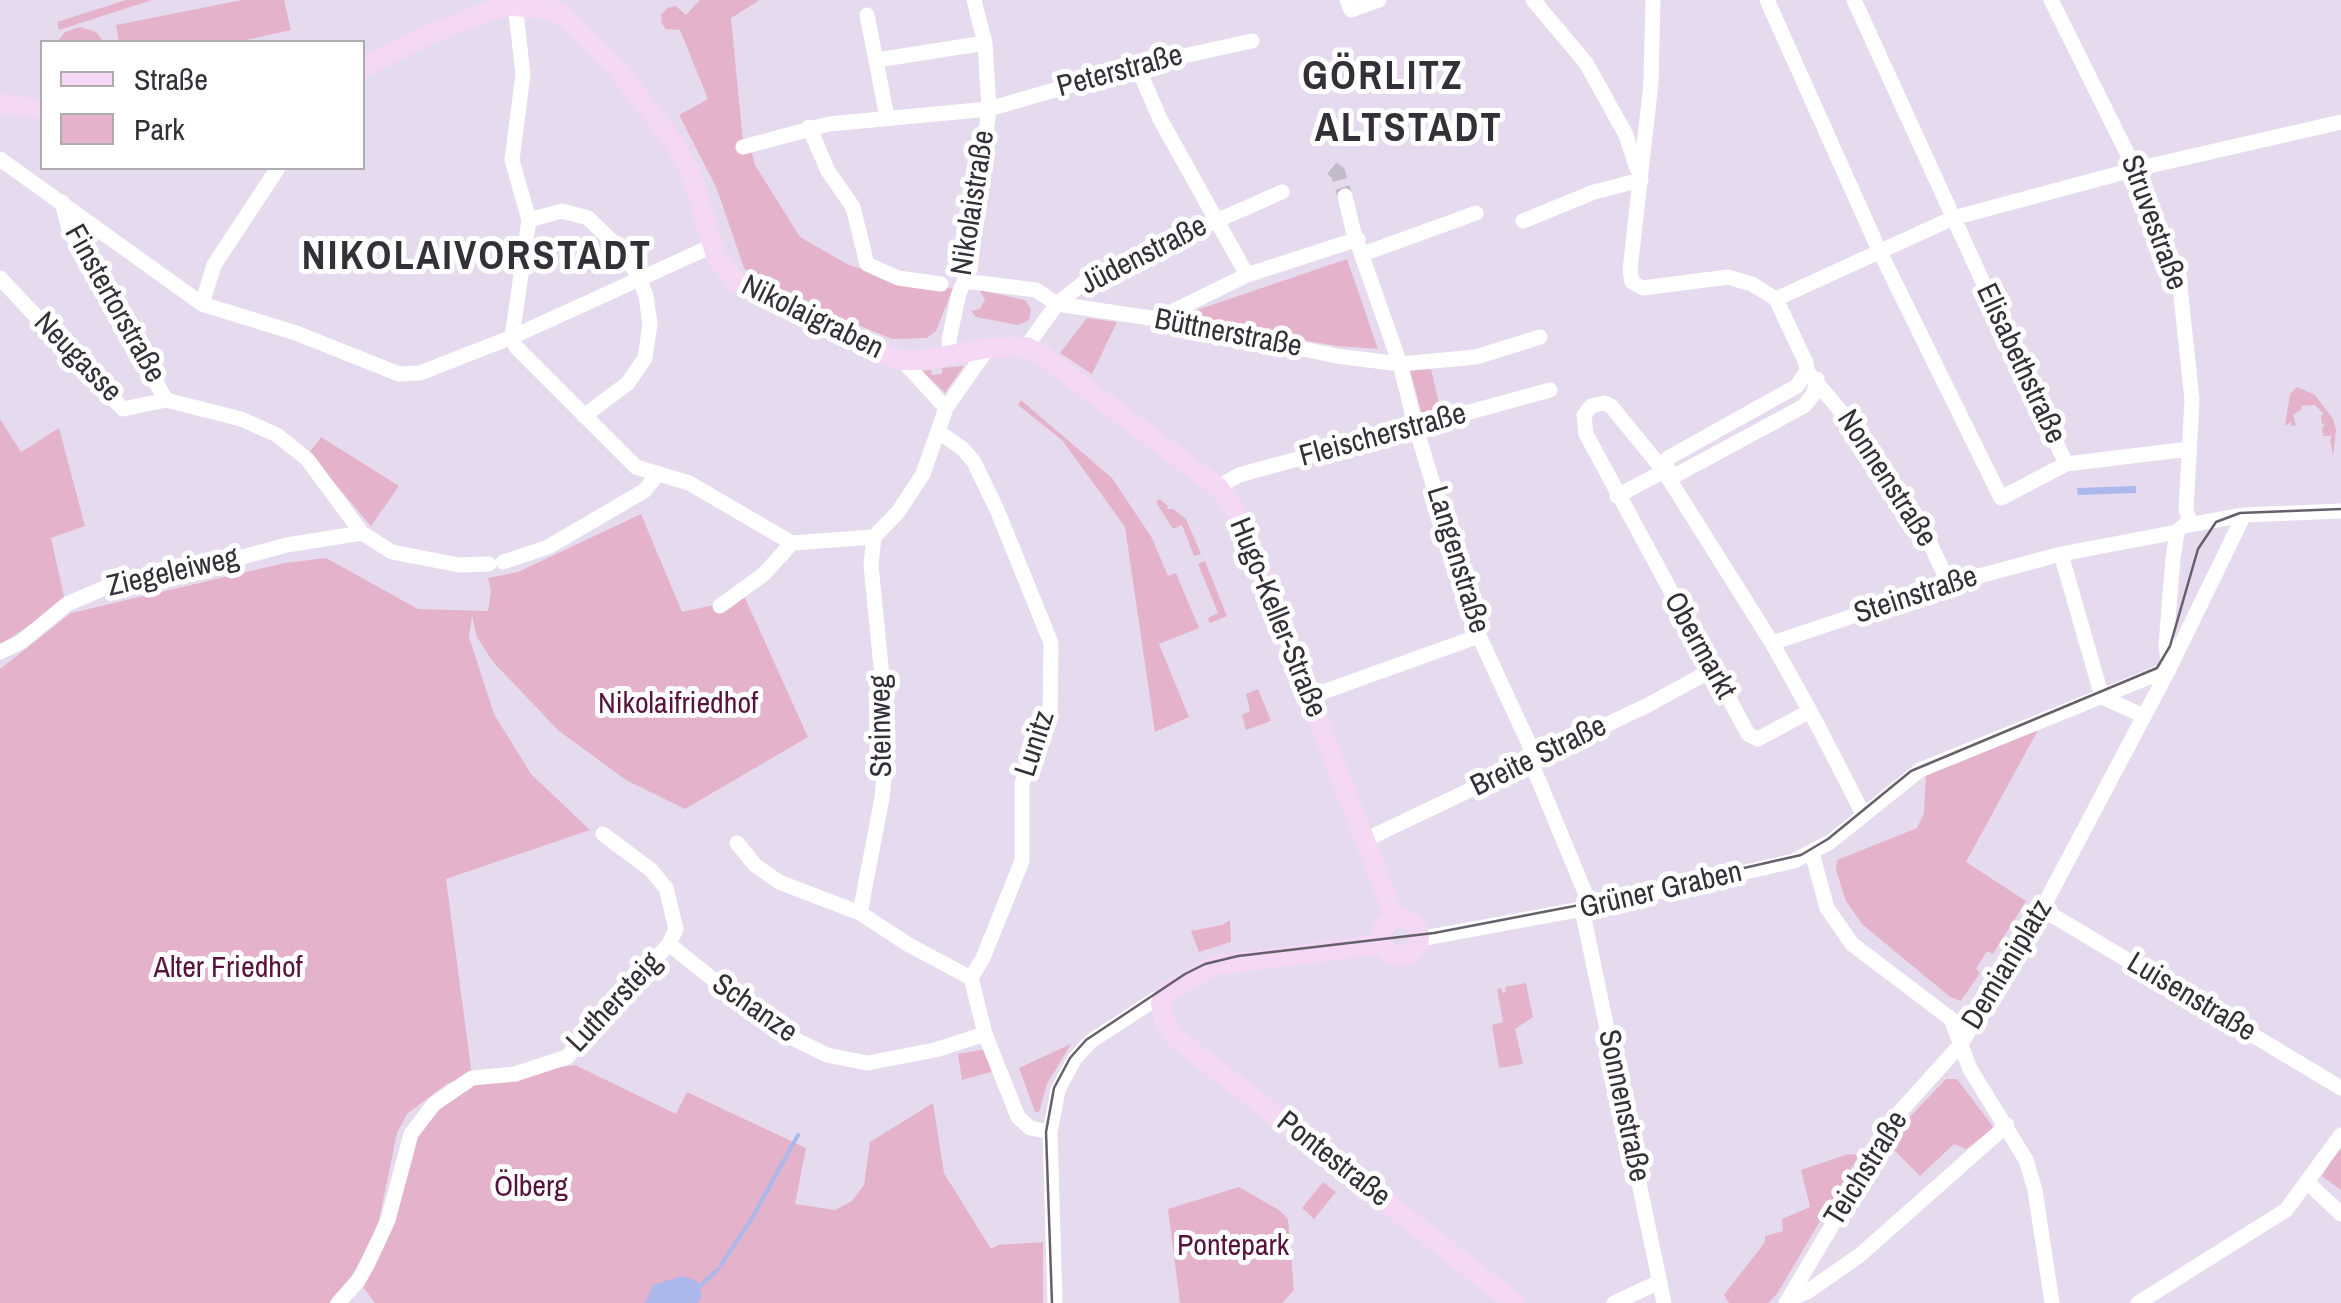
<!DOCTYPE html>
<meta charset="utf-8">
<style>
body{margin:0}
#map{position:relative;width:2341px;height:1303px;overflow:hidden;background:#e6dbee;font-family:"Archivo Narrow",sans-serif}
canvas{display:block}
.legend{position:absolute;left:40px;top:40px;width:325px;height:130px;box-sizing:border-box;background:#fff;border:2px solid #aeacaf;margin:0;padding:12px 18px;list-style:none;font-size:30px;color:#343037}
.legend li{display:flex;align-items:center;gap:20px;height:50px}
.legend b{width:50px;border:2px solid #aeacaf}
</style>
<div id="map">
<canvas width="2341" height="1303"></canvas>
<ul class="legend">
<li><b style="height:12px;background:#f5d8f3"></b>Straße</li>
<li><b style="height:28px;background:#e4b3cb"></b>Park</li>
</ul>
</div>
<script>
const c = document.querySelector('canvas').getContext('2d');
c.lineJoin = 'round';
function fillPath(path, color) {
  c.fillStyle = color;
  c.fill(path, 'evenodd');
}
function toPath(rows) {
  const path = new Path2D();
  for (const r of rows) {
    if (r.length === 3) {
      path.moveTo(r[0] + r[2], r[1]);
      path.arc(r[0], r[1], r[2], 0, 2 * Math.PI);
      continue;
    }
    path.moveTo(r[0], r[1]);
    for (let i = 2; i < r.length; i += 2) path.lineTo(r[i], r[i + 1]);
  }
  return path;
}
function trace(path, color, width, dash) {
  c.strokeStyle = color;
  c.lineWidth = width;
  c.lineCap = dash ? 'butt' : 'round';
  c.setLineDash(dash || []);
  c.stroke(path);
}
function write(font, color, halo, rows, align = 'center') {
  c.font = font + ' "Archivo Narrow",sans-serif';
  c.lineWidth = 10;
  c.setLineDash([]);
  c.textBaseline = 'middle';
  c.strokeStyle = halo;
  c.fillStyle = color;
  for (const [text, x, y, turn = 0] of rows) {
    c.save();
    c.translate(x, y);
    c.rotate((+turn || 0) * Math.PI / 180);
    c.textAlign = isNaN(turn) ? turn : align;
    if (halo) c.strokeText(text, 0, 0);
    c.fillText(text, 0, 0);
    c.restore();
  }
}
fillPath(toPath([
 [126,0,152,0,59,30,57,22],
 [242,0,284,0,291,30,237,42,119,42,116,25],
 [700,0,760,0,731,18,744,151,751,149,755,165,800,237,849,265,916,285,953,288,936,331,927,338,892,339,773,290,751,276,744,268,717,189,679,115,708,99,680,30,666,29,662,24,661,15,667,8,676,6,686,15],
 [80,27,96,32,104,42,57,42,65,32],
 [1347,259,1378,349,1337,346,1192,321,1191,312],
 [979,290,1025,300,1031,309,1029,320,1018,325,976,317,971,311,980,309,985,299],
 [1087,318,1117,322,1092,374,1060,353],
 [964,366,945,393,922,371,931,370,932,375,942,374,942,368],
 [1431,369,1440,407,1422,415,1410,370],
 [2297,387,2315,395,2333,419,2336,430,2333,456,2330,440,2332,436,2323,436,2322,428,2325,425,2322,424,2321,416,2324,414,2315,405,2301,406,2302,409,2293,415,2296,425,2291,426,2291,422,2285,426,2290,394],
 [1021,400,1112,478,1152,538,1168,576,1176,573,1199,628,1159,644,1189,717,1155,732,1125,527,1062,440,1018,405],
 [0,419,21,452,59,428,85,526,51,538,65,601,0,645],
 [321,437,399,486,371,526,309,453],
 [1159,499,1168,506,1167,509,1173,509,1186,519,1201,554,1194,556,1182,525,1173,529,1156,502],
 [641,514,682,612,745,598,808,737,685,809,626,780,559,731,493,662,477,637,472,616,469,637,494,714,531,774,590,830,446,879,472,1076,448,1083,407,1114,397,1133,378,1225,354,1273,329,1303,0,1303,0,669,71,613,285,563,326,558,418,609,488,611,491,591,488,578,518,572],
 [1205,561,1227,616,1210,623,1208,618,1218,613,1198,564],
 [1258,689,1271,721,1246,730,1242,715,1250,711,1246,694],
 [2038,730,1966,862,2026,901,1993,954,1987,951,1976,969,1980,973,1961,1001,1950,997,1862,924,1846,901,1836,870,1837,860,1917,828,1924,813,1926,774],
 [1230,920,1231,942,1199,952,1191,931,1222,925],
 [1526,983,1533,1017,1515,1029,1523,1064,1499,1068,1492,1025,1503,1022,1497,989,1501,988,1503,993,1506,992,1505,987],
 [1071,1044,1047,1084,1039,1112,1035,1112,1019,1068],
 [986,1049,994,1071,962,1080,958,1054],
 [575,1065,676,1114,687,1092,806,1148,795,1204,835,1210,852,1201,864,1185,870,1142,933,1103,944,1173,991,1249,998,1245,1043,1242,1043,1303,375,1303,360,1283,413,1134,436,1105,472,1080],
 [1946,1079,1957,1079,1994,1128,1966,1149,1954,1144,1920,1176,1891,1147,1905,1122],
 [2341,1144,2341,1190,2322,1176],
 [1848,1154,1859,1155,1777,1294,1768,1303,1729,1303,1724,1295,1765,1242,1765,1236,1783,1231,1782,1219,1810,1207,1801,1170],
 [1323,1182,1336,1192,1314,1219,1302,1208],
 [1239,1187,1279,1210,1288,1219,1294,1290,1282,1303,1180,1303,1168,1209]
]), '#e4b3cb');
fillPath(toPath([
 [2136,486,2136,493,2078,495,2077,488],
 [682,1276,697,1281,702,1295,698,1303,645,1303,653,1285]
]), '#acb7ec');
trace(toPath([
 [721,1265,751,1220,798,1135],
 [699,1287,718,1269]
]), '#acb7ec', 4);
trace(toPath([
 [1332,168,1338,173,1345,196]
]), '#c2b9c9', 15, [15, 8]);
trace(toPath([
 [1347,0,1351,10,1379,0],
 [1533,0,1586,63,1626,135,1637,169],
 [1653,0,1651,83,1630,270,1632,282,1643,288,1728,277,1752,284,1776,299,1806,363,1807,371,1871,447,1928,539,1949,584],
 [1767,0,1879,250,2001,498,2066,464,2189,449],
 [1854,0,2066,464],
 [2051,0,2142,183,2179,277,2192,400,2186,510,2190,522],
 [515,5,523,74,512,160,529,220,512,337,516,347,636,467,689,483,792,543],
 [867,15,887,117],
 [877,60,985,43],
 [1137,66,1160,119,1247,275],
 [809,127,828,171,853,207,867,264,898,278,941,284],
 [743,147,829,124,989,109,1137,66,1252,41],
 [0,159,202,304,296,333,399,374,420,373,512,337,712,246],
 [1345,196,1353,230,1400,364,1416,428,1479,636,1530,746,1531,762,1591,907],
 [62,202,69,229,166,400],
 [529,220,562,211,588,218,620,249,639,277,646,296,650,324,645,358,628,383,584,416],
 [1523,221,1594,192,1641,180],
 [1363,254,1476,213],
 [0,278,123,409,166,400,241,419,277,435,307,459,362,533,392,552,459,565,489,564],
 [964,281,1036,290,1057,304,1157,319,1337,356,1400,364,1476,357,1540,337],
 [1776,299,1953,218,2136,169,2341,122],
 [202,304,214,265,278,168],
 [1157,319,1247,275,1358,239],
 [1026,347,1057,304,1093,275,1282,192],
 [950,356,949,340,959,293,970,269,989,109,985,43,974,0],
 [902,360,946,408],
 [939,432,963,449,974,462,998,512,1051,643,1050,719,1022,783,1022,861,983,958,971,978,985,1034,1018,1117,1030,1128,1050,1132],
 [1664,471,1678,474,1804,406,1813,395,1817,379],
 [1664,471,1668,458,1797,386,1807,371],
 [1218,487,1239,475,1550,390],
 [1617,496,1664,471],
 [2061,554,2102,697],
 [503,562,548,547,644,491,657,475],
 [720,606,764,574,792,543,874,537,898,512,923,474,946,408,988,348],
 [1772,643,1949,584,2061,554,2177,532],
 [0,652,21,642,67,604,116,583,190,571,287,545,362,533],
 [2169,669,2166,645,2173,558,2177,532,2183,526,2244,515,2341,511],
 [1309,697,1479,636],
 [2102,697,2144,716],
 [1810,711,1758,739,1748,734,1586,434,1584,415,1591,406,1604,403,1611,406,1664,471,1772,643,1810,711,1835,759,1863,814],
 [603,834,651,870,666,888,676,929,669,944,776,1030,827,1055,867,1063,935,1050,985,1034],
 [1365,840,1648,705,1712,670],
 [737,843,755,865,779,882,860,913,909,945,971,978],
 [1812,853,1827,908,1852,944,1951,1019,1970,1069,2026,1160,2035,1190,2052,1303],
 [1582,909,1664,1303],
 [2042,909,2341,1088],
 [860,913,882,798,888,738,871,565,874,537],
 [1419,939,1582,909,1794,861,1830,842,1920,770,2169,669],
 [2307,1182,2341,1214],
 [1789,1299,1807,1292,1860,1255,2007,1125],
 [338,1303,358,1281,368,1263,388,1220,411,1134,434,1104,472,1078,515,1074,567,1057,669,944],
 [1055,1303,1050,1132,1058,1090,1075,1058,1091,1041,1165,993],
 [1614,1303,1659,1282],
 [1786,1303,1898,1114,1961,1044,2042,909,2169,669,2244,515],
 [2138,1303,2286,1210,2341,1135]
]), '#fff', 15);
trace(toPath([
 [362,68,432,33,506,5,552,10,566,18,618,70,674,142,691,173,716,256,737,283,885,355,902,360,925,360,988,348,1026,347,1042,355,1218,487,1233,507,1248,539,1395,918],
 [0,104,42,109],
 [1400,937,19],
 [1382,944,1213,966,1165,993,1161,1004,1164,1019,1175,1037,1515,1303]
]), '#f5d8f3', 20);
trace(toPath([
 [1052,1303,1046,1132,1054,1088,1070,1058,1086,1040,1185,974,1205,964,1238,956,1434,933,1590,903,1801,855,1828,839,1911,771,2157,668,2170,646,2198,549,2216,522,2240,513,2341,509]
]), '#66606b', 2.5);
write('30px', '#343037', '#fff', [
 ["Peterstraße",1120,72,-15],
 ["Nikolaistraße",974,203,-81],
 ["Struvestraße",2153,223,70],
 ["Jüdenstraße",1144,256,-27],
 ["Finstertorstraße",114,304,61],
 ["Nikolaigraben",812,318,26],
 ["Büttnerstraße",1228,334,11],
 ["Neugasse",77,358,46],
 ["Elisabethstraße",2020,364,65],
 ["Fleischerstraße",1383,436,-15],
 ["Nonnenstraße",1886,479,57],
 ["Langenstraße",1457,560,73],
 ["Ziegeleiweg",173,573,-13],
 ["Steinstraße",1916,596,-18],
 ["Hugo-Keller-Straße",1277,618,68],
 ["Obermarkt",1699,646,61],
 ["Steinweg",882,726,-91],
 ["Lunitz",1036,744,-72],
 ["Breite Straße",1539,757,-26],
 ["Grüner Graben",1661,891,-13],
 ["Demianiplatz",2008,965,-59],
 ["Luisenstraße",2191,998,31],
 ["Luthersteig",615,1003,-47],
 ["Schanze",754,1009,35],
 ["Sonnenstraße",1623,1106,78],
 ["Pontestraße",1333,1160,38],
 ["Teichstraße",1867,1169,-58]
]);
write('30px', '#56143c', '#fff', [
 ["Nikolaifriedhof",678,705],
 ["Alter Friedhof",228,969],
 ["Ölberg",531,1188],
 ["Pontepark",1233,1247]
]);
c.letterSpacing = '2.5px';
write('bold 40px', '#343037', '#fff', [
 ["GÖRLITZ",1383,78],
 ["ALTSTADT",1409,130],
 ["NIKOLAIVORSTADT",477,258]
]);
c.letterSpacing = '0px';
</script>
